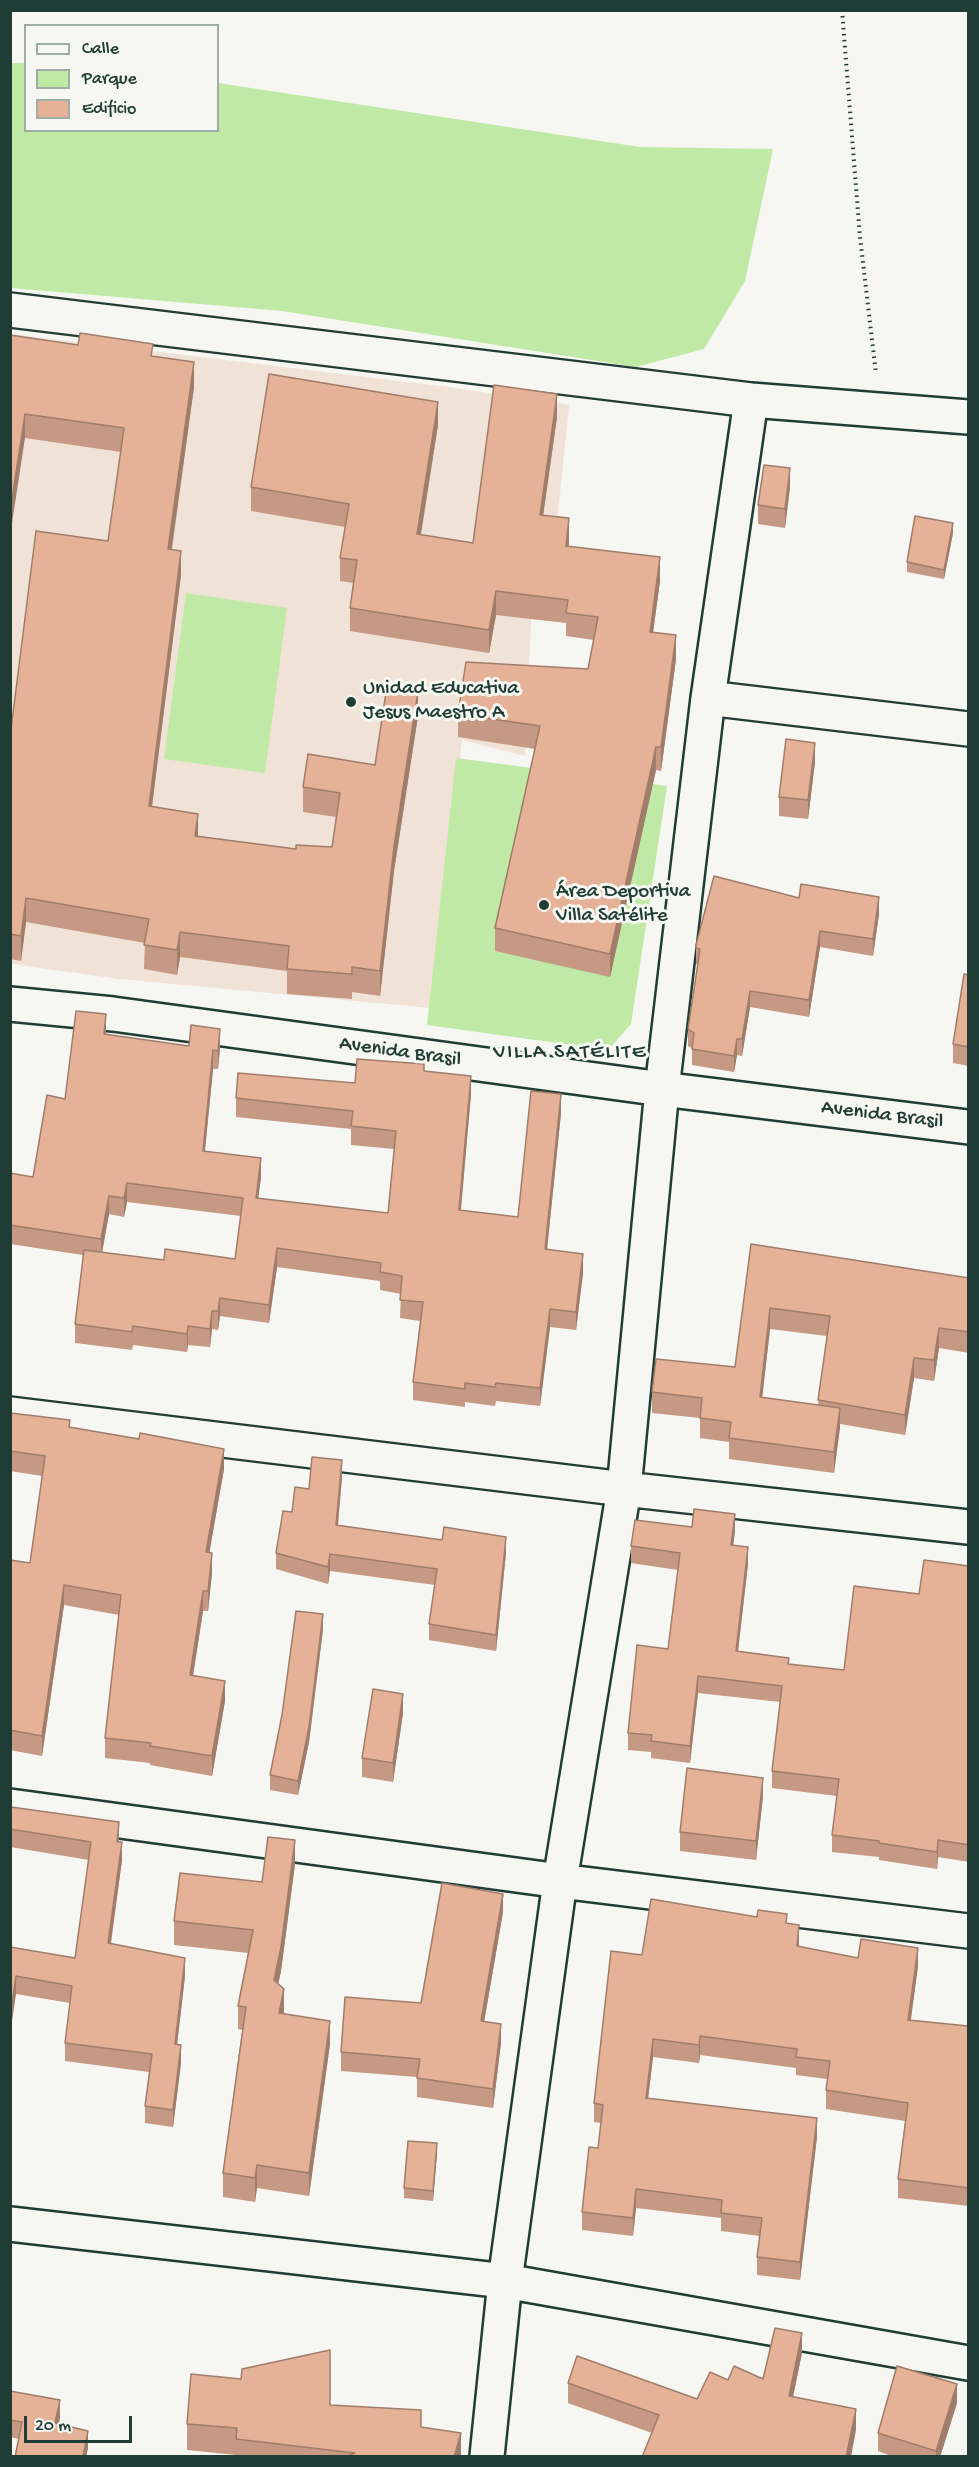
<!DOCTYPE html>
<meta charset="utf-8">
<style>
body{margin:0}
#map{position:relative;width:979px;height:2467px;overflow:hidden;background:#f6f6f2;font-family:"Gochi Hand",sans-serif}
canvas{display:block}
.frame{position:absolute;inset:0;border:12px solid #1f3d34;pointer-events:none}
.legend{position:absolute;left:24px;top:24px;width:195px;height:108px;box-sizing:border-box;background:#f6f6f2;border:2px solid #a0aca6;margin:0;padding:8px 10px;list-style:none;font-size:18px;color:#1f3d34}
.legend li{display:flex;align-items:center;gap:12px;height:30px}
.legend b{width:30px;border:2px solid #a0aca6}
.scale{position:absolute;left:24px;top:2416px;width:108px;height:27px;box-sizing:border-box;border:3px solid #1f3d34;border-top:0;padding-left:8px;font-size:18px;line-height:21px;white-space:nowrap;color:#1f3d34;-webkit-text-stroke:4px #f6f6f2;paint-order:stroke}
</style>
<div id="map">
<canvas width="979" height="2467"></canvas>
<div class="frame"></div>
<ul class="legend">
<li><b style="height:8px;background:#f6f6f2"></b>Calle</li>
<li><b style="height:16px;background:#c0e9a5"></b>Parque</li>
<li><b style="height:16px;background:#e5b298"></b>Edificio</li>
</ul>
<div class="scale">20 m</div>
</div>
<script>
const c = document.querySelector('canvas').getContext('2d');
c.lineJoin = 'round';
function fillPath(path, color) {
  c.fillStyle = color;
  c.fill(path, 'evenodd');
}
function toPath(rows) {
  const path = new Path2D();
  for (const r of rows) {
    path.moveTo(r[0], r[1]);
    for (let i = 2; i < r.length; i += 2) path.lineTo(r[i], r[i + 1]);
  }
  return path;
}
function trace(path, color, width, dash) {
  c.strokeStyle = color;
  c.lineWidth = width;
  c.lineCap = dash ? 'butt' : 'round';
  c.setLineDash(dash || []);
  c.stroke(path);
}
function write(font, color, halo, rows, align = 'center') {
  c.font = font + ' "Gochi Hand",sans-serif';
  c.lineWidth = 6;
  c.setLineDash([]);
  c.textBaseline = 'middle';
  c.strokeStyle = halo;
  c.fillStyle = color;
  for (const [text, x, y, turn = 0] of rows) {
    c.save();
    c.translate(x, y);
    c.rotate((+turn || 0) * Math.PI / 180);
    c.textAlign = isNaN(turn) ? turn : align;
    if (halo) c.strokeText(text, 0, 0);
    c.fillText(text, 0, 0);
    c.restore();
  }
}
fillPath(toPath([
 [11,334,449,387,569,405,556,533,535,534,525,756,462,740,430,1008,120,979,11,964]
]), '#f1e2d7');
fillPath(toPath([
 [10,63,25,63,26,130,218,130,218,83,640,147,773,149,745,281,704,349,636,367,282,311,11,288],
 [186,593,287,608,265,773,164,759],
 [456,758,667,786,631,1024,608,1050,427,1025]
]), '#c0e9a5');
const minor = toPath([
 [10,310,751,400,968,417],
 [708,698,968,729],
 [10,1004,113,1014,662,1089,968,1127],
 [10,1414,624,1489,968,1527],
 [10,1806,560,1881,968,1931],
 [10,2224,505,2281,968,2363],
 [487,2456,505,2281,560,1881,624,1489,662,1089,708,698,751,400]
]);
trace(minor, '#1f3d34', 38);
trace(toPath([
 [842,10,860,237,876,374]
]), '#1f3d34', 4, [1.5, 4.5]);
trace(minor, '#f6f6f2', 33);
fillPath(toPath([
 [10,335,153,356,194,387,172,549,181,575,152,806,198,836,296,849,332,847,336,817,303,812,303,787,375,765,418,716,394,871,380,996,352,992,352,999,287,994,287,971,180,957,177,975,144,969,145,943,26,922,21,961,10,959,10,737,108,541,121,452,25,438],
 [557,417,543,515,569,542,569,546,660,581,653,632,676,659,661,771,656,770,610,977,495,951,495,928,535,749,458,737,458,714,588,669,594,640,566,636,566,623,496,615,489,653,350,631,350,608,353,583,340,581,340,558,345,527,251,511,251,487,438,425,421,535,473,543],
 [790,487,785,528,758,524,758,505],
 [953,533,944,579,907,572,907,562],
 [815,762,808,819,779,816,779,797],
 [799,898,879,914,873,956,820,947,809,1017,750,1007,742,1056,737,1055,734,1072,692,1065,692,1048,688,1046,688,1029,698,965,696,964,696,945],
 [969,975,969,1066,953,1063,953,1044],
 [106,1032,106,1035,189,1046,220,1048,218,1069,213,1069,205,1151,261,1177,258,1198,388,1213,394,1149,351,1145,351,1129,236,1117,236,1098,355,1083,424,1071,471,1094,461,1210,518,1217,561,1113,547,1250,583,1273,576,1330,550,1327,540,1406,496,1401,495,1406,465,1402,465,1407,413,1400,413,1382,420,1321,400,1318,401,1294,380,1290,380,1281,277,1267,269,1323,220,1316,218,1330,212,1329,210,1347,188,1345,187,1352,133,1345,132,1350,75,1343,75,1324,83,1255,10,1244,10,1173,33,1177,65,1099],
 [127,1202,241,1216,235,1259,164,1260,102,1252,109,1214,124,1217],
 [751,1244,969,1278,969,1353,939,1348,934,1381,914,1378,905,1435,840,1424,834,1473,729,1459,729,1442,700,1438,700,1418,652,1413,652,1392,735,1367],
 [770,1329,827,1336,818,1405,762,1397],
 [10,1413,70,1428,224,1469,209,1553,212,1573,208,1611,203,1611,193,1675,225,1701,212,1776,150,1765,150,1763,105,1758,105,1738,119,1615,64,1605,42,1756,10,1750,10,1560,30,1563,42,1476,10,1471],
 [342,1477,338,1526,506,1553,496,1651,429,1640,429,1624,435,1585,330,1571,328,1584,276,1569,276,1553,309,1489],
 [735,1531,733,1545,748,1564,738,1651,789,1664,844,1670,919,1594,969,1566,969,1862,938,1857,937,1869,879,1860,879,1857,832,1852,832,1835,837,1796,772,1788,772,1771,780,1702,698,1693,690,1763,651,1758,651,1752,628,1750,628,1733,668,1649,678,1570,631,1563,631,1546],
 [323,1629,309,1742,298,1795,270,1790,270,1775],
 [403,1713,393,1782,362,1777,362,1758],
 [763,1796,756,1860,680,1851,680,1832],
 [10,1811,119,1842,122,1860,111,1944,185,1976,177,2045,181,2063,173,2127,145,2123,145,2106,149,2072,65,2061,65,2043,70,2003,16,1994,10,1947,75,1958,89,1860,10,1847],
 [295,1864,281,1971,278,1984,284,2014,330,2044,309,2196,257,2188,255,2202,223,2197,223,2173,242,2030,238,2029,238,2006,248,1953,174,1945,174,1921,262,1882],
 [503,1912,484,2022,501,2043,493,2108,417,2097,417,2077,341,2071,341,2052,421,2003],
 [787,1923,799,1943,799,1947,858,1958,918,1966,911,2020,968,2026,969,2019,969,2206,898,2198,898,2179,905,2121,826,2109,826,2090,827,2079,796,2075,796,2068,700,2055,699,2063,653,2057,648,2098,817,2137,800,2280,757,2275,757,2257,760,2236,721,2231,721,2218,636,2208,633,2236,582,2230,582,2212,598,2148,601,2123,594,2122,594,2103,642,1955],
 [437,2153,433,2201,404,2198,404,2188],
 [802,2353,793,2397,856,2430,652,2433,568,2403,568,2383,697,2399,728,2380,763,2379],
 [10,2391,60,2418,58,2424,88,2448,86,2457,15,2457,19,2439,10,2437],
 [957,2403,940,2457,894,2457,878,2451,878,2433],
 [330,2405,421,2427,461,2457,236,2457,236,2455,187,2450,187,2424]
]), '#c59983');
fillPath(toPath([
 [194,362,194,387,168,574,168,549],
 [557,394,557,417,540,538,540,515],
 [438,402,438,425,417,557,417,534],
 [25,414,25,438,10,536,10,512],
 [790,468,790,487,785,528,785,509],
 [569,518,569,542,566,569,566,546],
 [953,523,953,533,944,579,944,570],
 [181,551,181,575,149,830,149,806],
 [660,557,660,581,650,655,650,632],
 [496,591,496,615,489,653,489,630],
 [676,635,676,659,661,771,661,747],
 [418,691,418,716,394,871,380,996,380,971,394,846],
 [815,743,815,762,808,819,808,800],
 [656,747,656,770,610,977,610,954],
 [198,814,198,838,195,836],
 [879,897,879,914,873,956,873,939],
 [26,898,26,922,21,961,21,936],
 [820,931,820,947,809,1017,809,1000],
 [180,932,180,957,177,975,177,950],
 [750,991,750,1007,742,1056,742,1039],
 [106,1014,106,1032,104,1053,104,1034],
 [220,1029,220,1048,218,1069,218,1051],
 [737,1039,737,1055,734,1072,734,1056],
 [213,1050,213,1069,203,1169,203,1151],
 [471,1076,471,1094,459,1228,459,1210],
 [561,1094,561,1113,545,1268,545,1249],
 [261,1158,261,1177,256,1216,256,1198],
 [127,1183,127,1202,124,1217,124,1198],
 [109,1196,109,1214,101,1258,101,1239],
 [277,1248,277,1267,269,1323,269,1305],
 [583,1254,583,1273,576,1330,576,1312],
 [220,1298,220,1316,218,1330,218,1311],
 [770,1308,770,1329,760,1417,760,1397],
 [550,1309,550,1327,540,1406,540,1388],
 [212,1311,212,1329,210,1347,210,1329],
 [188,1326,188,1345,187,1352,187,1334],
 [939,1328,939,1348,934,1381,934,1360],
 [914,1358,914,1378,905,1435,905,1415],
 [840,1408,840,1428,834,1473,834,1452],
 [224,1449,224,1469,206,1572,206,1552],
 [342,1460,342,1477,336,1542,336,1525],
 [735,1514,735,1531,731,1562,731,1545],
 [506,1537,506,1553,496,1651,496,1635],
 [748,1547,748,1564,736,1668,736,1651],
 [212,1553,212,1573,208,1611,208,1591],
 [330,1554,330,1571,328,1584,328,1567],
 [64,1585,64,1605,42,1756,42,1736],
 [203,1591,203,1611,190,1695,190,1675],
 [323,1614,323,1629,309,1742,298,1795,298,1781],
 [698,1676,698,1693,690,1763,690,1746],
 [225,1681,225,1701,212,1776,212,1756],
 [403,1694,403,1713,393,1782,393,1763],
 [763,1778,763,1796,756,1860,756,1841],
 [119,1822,119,1840,117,1860,117,1842],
 [295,1840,295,1864,281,1971,274,2004,274,1980],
 [938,1840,938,1857,937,1869,937,1852],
 [122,1842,122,1860,108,1961,108,1943],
 [503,1894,503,1912,481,2040,481,2021],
 [799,1925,799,1943,797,1965,797,1946],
 [918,1948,918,1966,908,2038,908,2020],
 [185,1958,185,1976,175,2062,175,2044],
 [16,1976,16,1994,10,2035,10,2017],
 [284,1989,284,2012,279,2037,279,2013],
 [330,2021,330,2044,309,2196,309,2173],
 [501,2024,501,2043,493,2108,493,2089],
 [700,2036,700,2055,699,2063,699,2045],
 [653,2039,653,2057,646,2116,646,2098],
 [181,2045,181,2063,173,2127,173,2110],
 [817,2118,817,2137,800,2280,800,2262],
 [437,2143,437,2153,433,2201,433,2191],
 [257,2165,257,2188,255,2202,255,2178],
 [636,2189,636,2208,633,2236,633,2218],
 [802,2333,802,2353,789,2416,789,2396],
 [957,2384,957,2403,940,2457,936,2457,936,2451],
 [60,2400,60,2418,55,2441,55,2423],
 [856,2409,856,2430,851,2457,846,2457],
 [88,2431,88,2448,86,2457,83,2457],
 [461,2433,461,2457,454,2457]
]), '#a07d6a');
const building = toPath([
 [80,333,153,344,151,356,194,362,168,549,181,551,149,806,198,814,195,836,296,849,296,845,332,847,340,793,303,787,308,754,375,765,387,686,418,691,394,846,380,971,352,967,352,974,287,969,289,946,180,932,177,950,144,945,149,919,26,898,21,936,10,934,10,737,36,531,108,541,124,428,25,414,10,512,10,335,78,345,80,333],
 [269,374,438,402,417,534,473,543,494,385,557,394,540,515,569,518,566,546,660,557,650,632,676,635,661,747,656,747,610,954,495,928,540,726,458,714,466,662,588,669,598,617,566,613,568,600,496,591,489,630,350,608,357,560,340,558,349,504,251,487,269,374],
 [764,465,790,468,785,509,758,505,764,465],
 [915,516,953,523,944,570,907,562,915,516],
 [786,739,815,743,808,800,779,797,786,739],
 [714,876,799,898,801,884,879,897,873,939,820,931,809,1000,750,991,742,1039,737,1039,734,1056,692,1049,694,1033,688,1029,700,949,696,948,696,945,714,876],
 [964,974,969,975,969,1047,953,1044,964,974],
 [76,1011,106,1014,104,1034,189,1046,191,1025,220,1029,218,1051,213,1050,203,1151,261,1158,256,1198,388,1213,396,1131,351,1126,353,1111,236,1098,238,1073,355,1083,357,1059,424,1064,424,1071,471,1076,459,1210,518,1217,531,1091,561,1094,545,1249,583,1254,576,1312,550,1309,540,1388,496,1383,495,1387,465,1383,465,1389,413,1382,423,1302,400,1300,402,1276,380,1272,381,1263,277,1248,269,1305,220,1298,218,1311,212,1311,210,1329,188,1326,187,1334,133,1326,132,1332,75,1324,84,1250,164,1260,165,1249,235,1259,243,1198,127,1183,124,1198,109,1196,101,1239,10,1225,10,1173,33,1177,47,1095,65,1099,76,1011],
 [751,1244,969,1278,969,1332,939,1328,934,1360,914,1358,905,1415,818,1400,830,1316,770,1308,760,1397,840,1408,834,1452,729,1438,731,1422,700,1418,702,1398,652,1392,656,1359,735,1367,751,1244],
 [10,1413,70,1420,69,1427,139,1439,140,1433,224,1449,206,1552,212,1553,208,1591,203,1591,190,1675,225,1681,212,1756,150,1746,151,1743,105,1738,121,1595,64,1585,42,1736,10,1730,10,1560,30,1563,45,1456,10,1451,10,1413],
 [312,1457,342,1460,336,1525,442,1540,444,1527,506,1537,496,1635,429,1624,437,1569,330,1554,328,1567,276,1553,283,1511,292,1512,295,1487,309,1489,312,1457],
 [694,1509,735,1514,731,1545,748,1547,736,1651,789,1658,788,1664,844,1670,854,1586,919,1594,924,1560,969,1566,969,1845,938,1840,937,1852,879,1843,879,1841,832,1835,839,1779,772,1771,782,1686,698,1676,690,1746,651,1741,652,1735,628,1733,637,1645,668,1649,680,1553,631,1546,635,1520,692,1527,694,1509],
 [296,1611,323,1614,309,1727,298,1781,270,1775,282,1715,296,1611],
 [373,1689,403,1694,393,1763,362,1758,373,1689],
 [687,1768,763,1778,756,1841,680,1832,687,1768],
 [11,1807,119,1822,117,1842,122,1842,108,1943,185,1958,175,2044,181,2045,173,2110,145,2106,152,2054,65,2043,72,1986,16,1976,10,2017,10,1947,75,1958,91,1842,10,1829,11,1807],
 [268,1837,295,1840,281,1947,274,1980,284,1989,279,2013,330,2021,309,2173,257,2165,255,2178,223,2173,246,2007,238,2006,253,1930,174,1921,180,1873,262,1882,268,1837],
 [442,1883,503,1894,481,2021,501,2024,493,2089,417,2078,420,2059,341,2052,345,1997,421,2003,442,1883],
 [651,1899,757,1917,758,1910,787,1914,786,1923,799,1925,797,1946,858,1958,861,1939,918,1948,908,2020,968,2026,969,2019,969,2188,898,2179,908,2103,826,2090,830,2061,796,2057,797,2049,700,2036,699,2045,653,2039,646,2098,817,2118,800,2262,757,2257,762,2218,721,2213,722,2200,636,2189,633,2218,582,2212,589,2147,598,2148,603,2105,594,2103,611,1951,642,1955,651,1899],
 [408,2141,437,2143,433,2191,404,2188,408,2141],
 [775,2328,802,2333,789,2396,856,2409,846,2457,642,2457,659,2415,568,2383,577,2356,697,2399,710,2372,728,2380,734,2366,763,2379,775,2328],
 [330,2350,330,2405,421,2410,421,2427,461,2433,454,2457,345,2457,355,2453,236,2439,237,2428,187,2424,191,2374,241,2379,242,2369,330,2350],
 [897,2366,957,2384,936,2451,878,2433,897,2366],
 [10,2391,60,2400,55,2423,88,2431,83,2457,15,2457,22,2422,10,2420,10,2391]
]);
fillPath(building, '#e5b298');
trace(building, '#a07d6a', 1.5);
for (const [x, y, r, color] of [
 [351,702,6,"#1f3d34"],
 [544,905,6,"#1f3d34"]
]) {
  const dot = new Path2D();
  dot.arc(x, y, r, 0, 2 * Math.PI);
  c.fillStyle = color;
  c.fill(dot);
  trace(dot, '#f6f6f2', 2);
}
write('21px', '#1f3d34', '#f6f6f2', [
 ["Unidad Educativa",363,690],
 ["Jesus Maestro A",363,714],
 ["Área Deportiva",556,893],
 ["Villa Satélite",556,917]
], 'left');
write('21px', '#1f3d34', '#f6f6f2', [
 ["Avenida Brasil",400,1053,8],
 ["Avenida Brasil",882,1116,7]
]);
c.letterSpacing = '1.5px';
write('22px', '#1f3d34', '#f6f6f2', [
 ["VILLA SATÉLITE",570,1054]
]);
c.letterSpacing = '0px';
</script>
